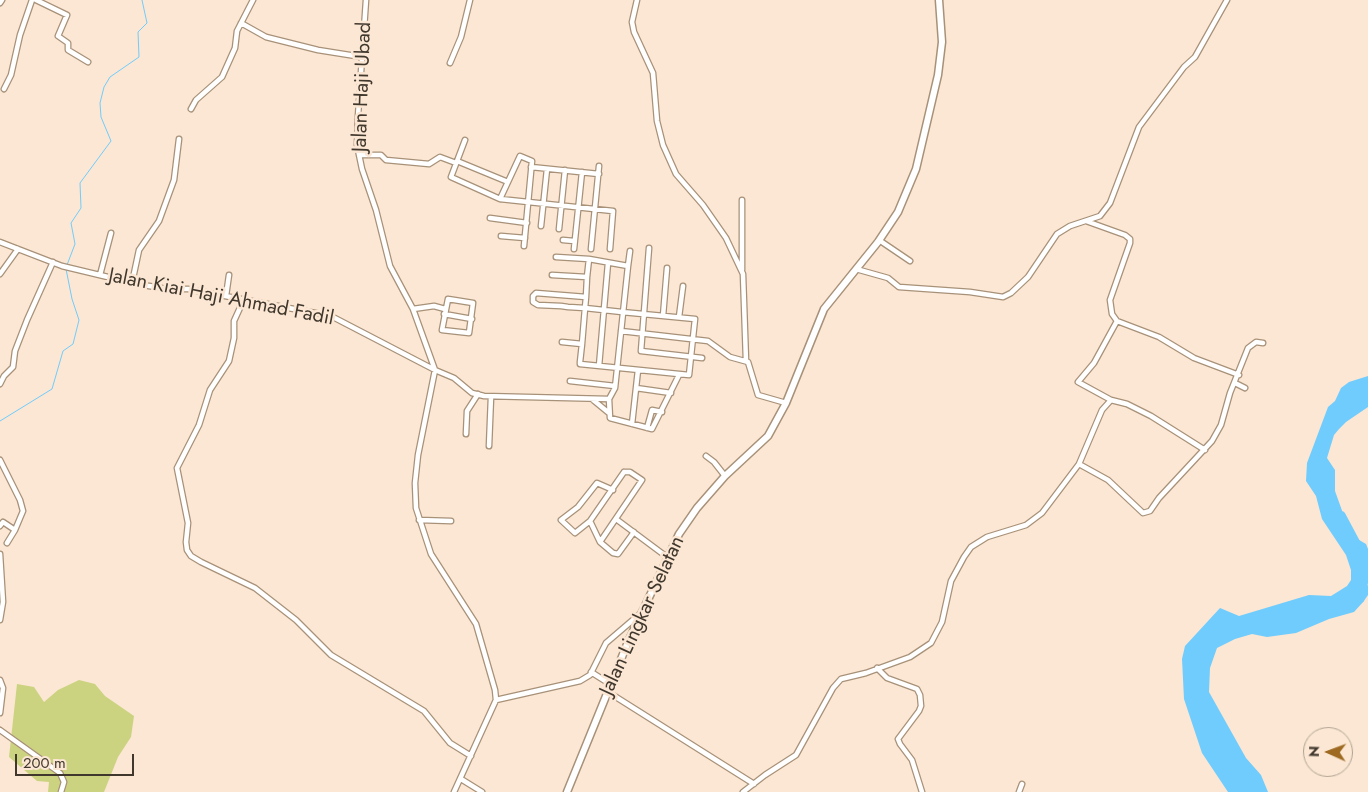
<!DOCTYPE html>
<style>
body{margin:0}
#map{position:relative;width:1368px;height:792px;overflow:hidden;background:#fbe7d3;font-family:Jost,sans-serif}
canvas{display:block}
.north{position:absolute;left:1303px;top:727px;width:50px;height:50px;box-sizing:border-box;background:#fbe7d3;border:1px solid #b0a191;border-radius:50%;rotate:272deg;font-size:14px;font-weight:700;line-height:20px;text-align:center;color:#40372d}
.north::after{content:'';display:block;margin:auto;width:18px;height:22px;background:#9e6a22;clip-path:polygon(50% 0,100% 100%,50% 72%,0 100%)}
.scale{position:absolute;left:15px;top:754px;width:119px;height:22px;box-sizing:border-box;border:2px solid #40372d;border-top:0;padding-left:6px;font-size:15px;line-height:18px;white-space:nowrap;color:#40372d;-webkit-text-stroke:4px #fbe7d3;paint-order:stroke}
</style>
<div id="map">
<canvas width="1368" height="792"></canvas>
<div class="north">N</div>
<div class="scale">200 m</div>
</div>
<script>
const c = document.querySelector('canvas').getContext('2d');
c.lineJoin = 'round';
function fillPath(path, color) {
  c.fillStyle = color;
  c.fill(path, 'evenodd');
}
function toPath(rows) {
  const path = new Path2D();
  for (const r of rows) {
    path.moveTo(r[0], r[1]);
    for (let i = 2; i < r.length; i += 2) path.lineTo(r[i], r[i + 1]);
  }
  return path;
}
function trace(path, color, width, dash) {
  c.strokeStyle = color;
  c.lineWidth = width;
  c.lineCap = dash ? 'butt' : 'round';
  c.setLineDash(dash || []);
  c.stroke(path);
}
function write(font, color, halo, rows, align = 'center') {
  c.font = font + ' Jost,sans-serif';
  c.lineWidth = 5;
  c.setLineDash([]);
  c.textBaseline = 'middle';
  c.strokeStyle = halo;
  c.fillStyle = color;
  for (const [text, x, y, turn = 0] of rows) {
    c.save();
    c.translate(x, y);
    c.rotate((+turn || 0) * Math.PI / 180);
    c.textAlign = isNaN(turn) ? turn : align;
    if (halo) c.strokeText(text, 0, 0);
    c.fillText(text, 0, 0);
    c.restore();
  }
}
fillPath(toPath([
 [79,680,95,684,105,696,134,716,131,737,118,757,104,792,48,792,49,782,37,781,9,757,17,684,34,687,44,702,58,690]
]), '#ccd380');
fillPath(toPath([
 [1368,376,1368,407,1346,422,1339,429,1334,435,1327,458,1335,470,1335,491,1349,530,1354,537,1366,544,1368,549,1368,583,1364,601,1354,612,1329,619,1296,633,1267,637,1252,634,1235,639,1217,648,1210,668,1209,692,1246,758,1261,775,1268,792,1228,792,1202,753,1184,699,1182,659,1185,646,1220,608,1239,616,1309,595,1331,596,1347,586,1351,580,1351,570,1346,555,1322,519,1316,496,1306,481,1307,463,1328,407,1335,401,1341,388,1349,382]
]), '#70ccfd');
trace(toPath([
 [67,265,75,244,71,223,81,208,80,183,111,141,101,117,100,103,104,87,110,77,139,57,138,32,147,23,142,0],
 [0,421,52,389,63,351,73,344,79,320,72,299,66,269]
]), '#70ccfd', 1);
trace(toPath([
 [1342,515,1358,545],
 [1361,599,1368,589]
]), '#70ccfd', 7);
const street = toPath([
 [36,0,67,15,58,36,68,43,68,50,88,62],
 [366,0,358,116,357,145,362,169,376,210,390,266,413,309,435,370,418,455,415,483,416,508,431,554,476,624,495,690,496,700,454,792],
 [637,0,632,22,634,32,653,73,657,121,663,145,676,174,703,205,726,238,743,274,746,361],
 [0,3,2,0],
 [241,23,266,37,318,50,362,57],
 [450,63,461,37,470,0],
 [4,89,11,75,20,35,32,0],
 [191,109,196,100,222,77,235,48,237,31,253,0],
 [465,140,451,177,500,199,613,211,610,249],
 [359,155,381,155,386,160,429,164,440,157,456,163],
 [457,161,508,182],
 [531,167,599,174],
 [500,199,520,156,532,161,524,246],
 [742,200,742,270],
 [490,218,527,223],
 [1086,221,1125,235,1130,239,1130,243,1110,300,1112,314,1117,321],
 [541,226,547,169],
 [559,229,565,170],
 [501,236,525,238],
 [563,240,574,241],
 [879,240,910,261],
 [0,242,62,266,137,284,167,289,188,289,331,316,435,370,454,378,472,393,484,396,609,399,615,388,628,266,589,259,556,257],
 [649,248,641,351,702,358],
 [574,249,582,172],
 [591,249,599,166],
 [628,266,630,251],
 [856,269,888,278,899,287,970,292,1003,297,1011,293,1028,277,1057,234,1070,226,1100,216,1110,203,1139,127,1184,67,1195,57,1227,0],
 [0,274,18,249],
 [100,275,111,233],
 [552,275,587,277],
 [132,283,139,250,159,221,174,180,179,139],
 [226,296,229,275],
 [586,297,536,293,533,296,533,302,538,305,561,306,568,307,585,308,622,312,695,319,689,375,580,364,580,362,582,344,585,308,586,297,587,277,589,259],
 [244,299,234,321,234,338,229,361,210,390,199,425,177,468,188,523,186,542,187,550,191,556,201,562,255,588,296,620,331,655,424,711,450,743,471,756],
 [448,299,473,303,469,333,442,330,448,299],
 [413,309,434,306,445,309],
 [444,314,472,319],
 [663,316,667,268],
 [679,317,683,286],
 [621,331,708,341,730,357,748,362,758,395,786,403],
 [562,342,582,344],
 [599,366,608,263],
 [570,381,615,386],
 [1235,383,1245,388],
 [0,384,4,376,13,367,15,351,27,320,53,262],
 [636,388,671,393],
 [592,399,609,413],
 [609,399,610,418,652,429,679,375],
 [1111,400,1078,382,1094,363,1117,321,1159,337,1194,358,1239,375],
 [632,424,638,370],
 [647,428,652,410,662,412],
 [466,434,467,411,478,394],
 [489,446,491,397],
 [706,456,714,462,725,476],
 [0,460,20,500,23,511,15,530,3,522,0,526],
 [1079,464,1102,410,1111,400,1127,404,1151,416,1205,450],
 [624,472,630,472,642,480,600,542,590,521,624,472],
 [616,519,667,557],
 [419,520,451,521],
 [590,521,575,533,561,520,578,507,597,483,613,490],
 [600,542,613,553,618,554,634,532],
 [7,543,15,530],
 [0,554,3,602,0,620],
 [877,668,887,678,917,689,920,695,921,706,919,711,898,739,900,744,912,760,922,792],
 [591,672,610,684],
 [0,680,3,688,0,713],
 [608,692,754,784],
 [496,700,580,681,590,675,606,643,641,613],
 [0,730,60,773,64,782,61,792],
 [461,779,482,792],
 [743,792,765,775,796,755,833,688,841,679,866,673,910,657,931,643,942,622,951,581,964,557,971,547,987,537,1026,525,1042,513,1079,464,1108,480,1143,513,1150,511,1159,498,1212,441,1221,425,1230,393,1248,348,1256,342,1263,343],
 [1019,792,1022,784]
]);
const secondary = toPath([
 [567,792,628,642,679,534,697,508,725,476,768,436,786,403,824,309,878,242,898,212,916,169,938,75,942,42,939,0]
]);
trace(street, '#a89179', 7);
trace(secondary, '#a89179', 9);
trace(street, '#fff', 4.5);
trace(secondary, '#fff', 6);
write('20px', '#40372d', '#fbe7d3', [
 ["Jalan Haji Ubad",363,87,-88],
 ["Jalan Kiai Haji Ahmad Fadil",221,298,11],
 ["Jalan Lingkar Selatan",643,616,-65]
]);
</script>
